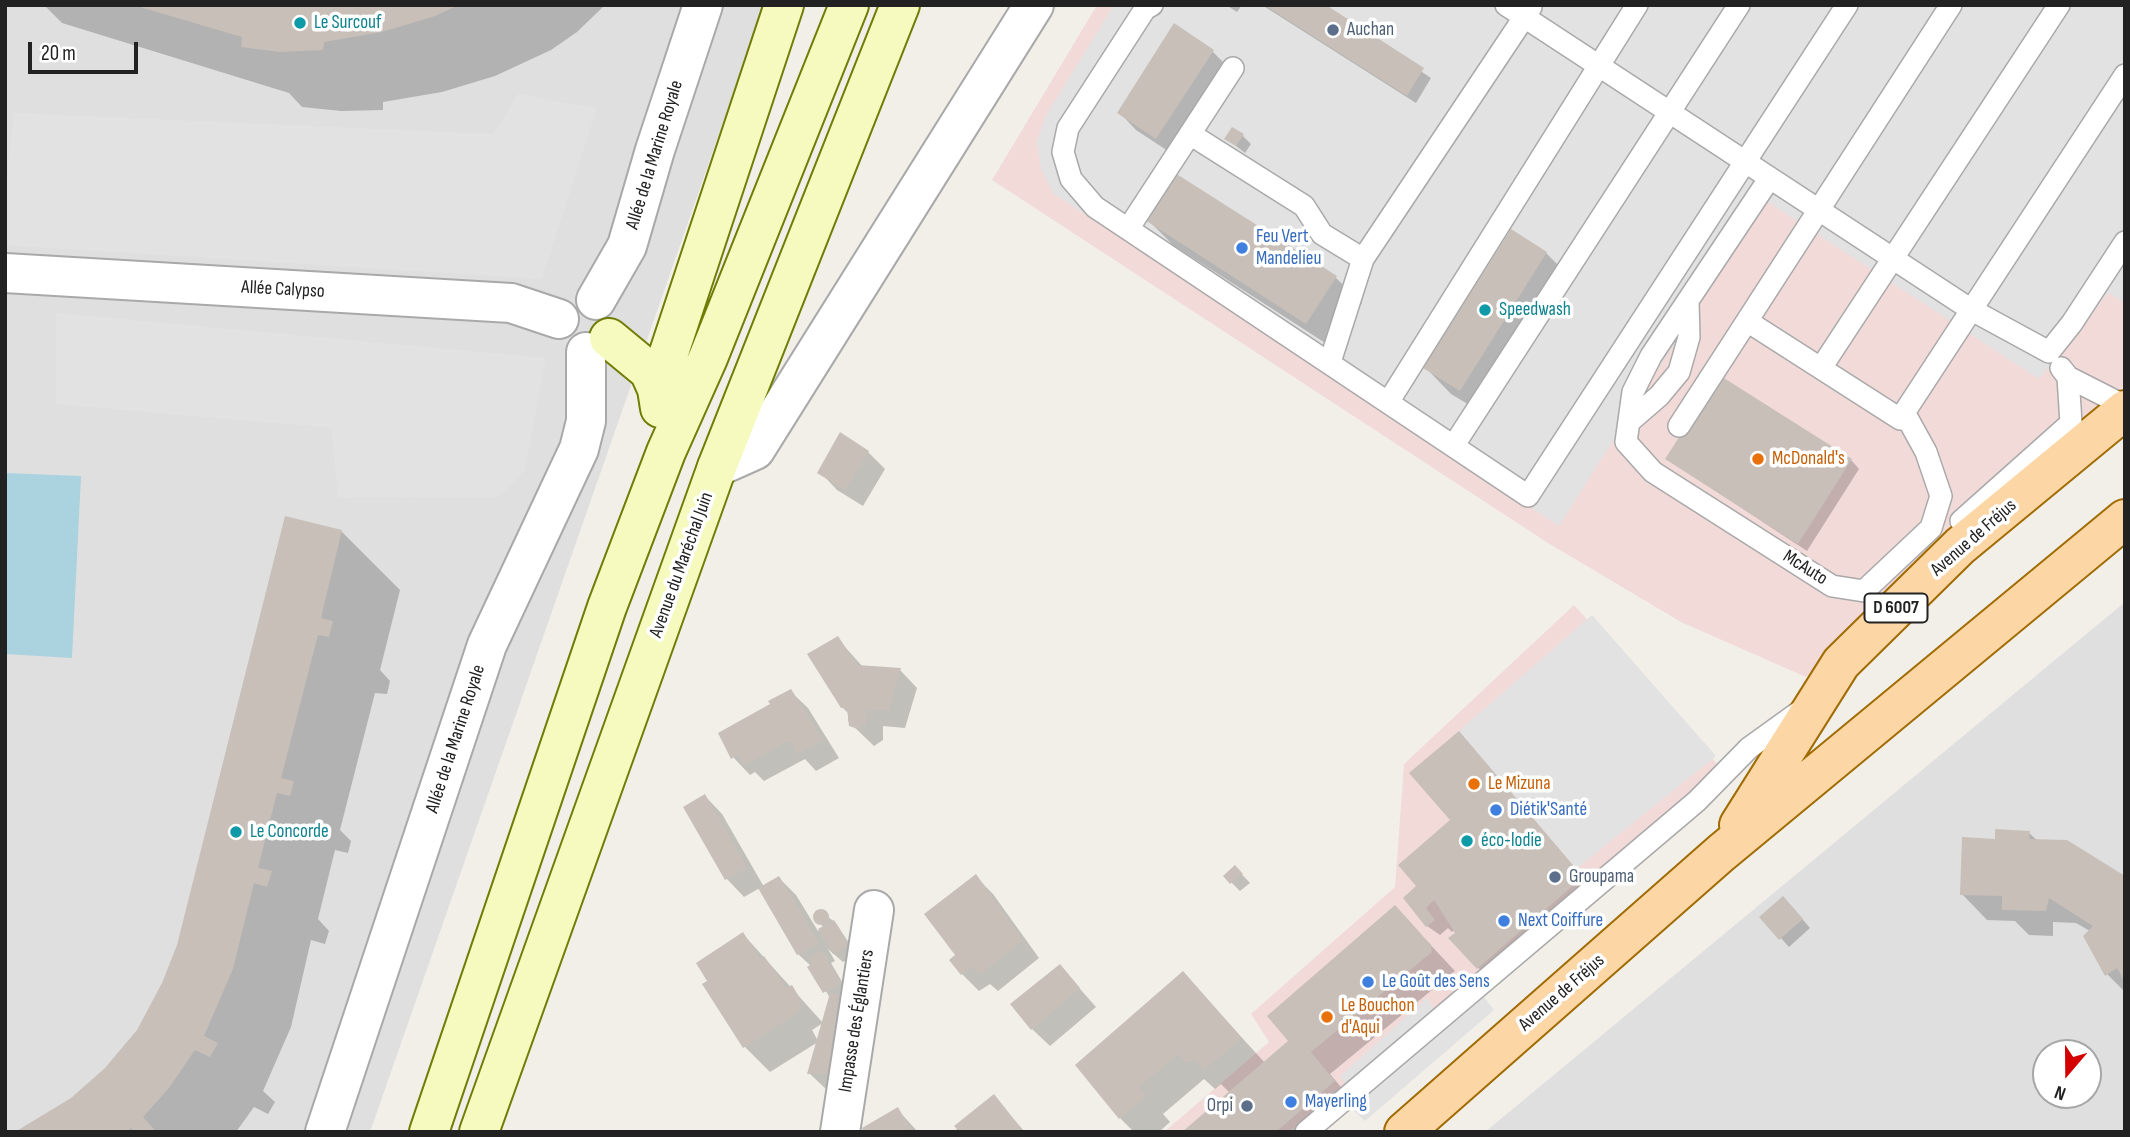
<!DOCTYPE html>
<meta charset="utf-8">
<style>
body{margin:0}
#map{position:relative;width:2130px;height:1137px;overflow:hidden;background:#f2efe9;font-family:"Sofia Sans Condensed",sans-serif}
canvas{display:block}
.frame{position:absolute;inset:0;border:7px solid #222;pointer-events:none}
.north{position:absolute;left:2032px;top:1039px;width:70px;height:70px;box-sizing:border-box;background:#fff;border:2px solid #a7a7a7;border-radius:50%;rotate:200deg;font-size:19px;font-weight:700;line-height:28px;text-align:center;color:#222}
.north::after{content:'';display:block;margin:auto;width:24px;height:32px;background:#d40000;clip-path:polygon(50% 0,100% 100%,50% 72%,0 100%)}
.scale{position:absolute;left:28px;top:42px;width:110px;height:32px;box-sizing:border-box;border:4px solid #222;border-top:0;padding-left:9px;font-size:21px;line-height:24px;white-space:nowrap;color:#222;-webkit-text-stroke:5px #fff;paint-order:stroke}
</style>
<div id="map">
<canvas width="2130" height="1137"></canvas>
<div class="frame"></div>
<div class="north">N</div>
<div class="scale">20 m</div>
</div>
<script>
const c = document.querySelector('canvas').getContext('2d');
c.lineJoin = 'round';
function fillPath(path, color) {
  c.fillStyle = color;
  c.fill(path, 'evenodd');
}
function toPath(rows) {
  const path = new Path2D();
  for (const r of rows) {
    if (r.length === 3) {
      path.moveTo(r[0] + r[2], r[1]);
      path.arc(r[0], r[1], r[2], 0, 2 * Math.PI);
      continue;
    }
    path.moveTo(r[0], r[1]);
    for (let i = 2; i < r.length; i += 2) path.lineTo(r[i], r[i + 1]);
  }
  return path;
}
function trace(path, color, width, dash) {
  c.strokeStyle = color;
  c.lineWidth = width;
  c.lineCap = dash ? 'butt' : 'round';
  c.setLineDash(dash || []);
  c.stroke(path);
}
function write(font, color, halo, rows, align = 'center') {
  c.font = font + ' "Sofia Sans Condensed",sans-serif';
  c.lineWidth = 7;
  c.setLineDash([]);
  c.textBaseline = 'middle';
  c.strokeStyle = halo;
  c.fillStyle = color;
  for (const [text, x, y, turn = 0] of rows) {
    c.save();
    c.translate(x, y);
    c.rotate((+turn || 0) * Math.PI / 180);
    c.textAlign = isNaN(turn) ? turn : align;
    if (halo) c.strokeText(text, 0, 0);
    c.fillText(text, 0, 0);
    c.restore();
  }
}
fillPath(toPath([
 [5,5,764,5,370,1132,5,1132],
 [2125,602,2125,1132,1485,1132],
 [2046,1053,2088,1053,2088,1095,2046,1095]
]), '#e0dfdf');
fillPath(toPath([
 [1097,5,2125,5,2125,385,1806,677,1681,622,1548,543,992,180],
 [1574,605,1720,767,1289,1132,1164,1132,1269,1042,1251,1014,1395,887,1404,764]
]), '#f2dad9');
fillPath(toPath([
 [1114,5,2125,5,2125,303,2108,293,2039,379,1765,200,1559,526,1054,194,1041,169,1037,142,1045,117],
 [518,94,597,108,542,279,5,245,5,192,14,113,493,134],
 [56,313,546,358,525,470,500,497,338,498,331,428,56,404],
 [1592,615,1716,756,1576,869,1459,731],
 [1484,997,1494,1010,1365,1121,1351,1108],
 [1427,998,1436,1012,1349,1089,1340,1076]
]), '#e2e2e2');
fillPath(toPath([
 [5,473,81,476,72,658,5,654]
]), '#aad3df');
fillPath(toPath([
 [44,5,605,5,577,32,551,50,495,76,442,92,383,102,383,110,341,111,302,107,289,93,62,23],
 [1226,5,1242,5,1237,12],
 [1262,5,1322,5,1431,78,1416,103],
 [1175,25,1213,52,1230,69,1174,155,1136,130,1119,112],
 [1242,135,1251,144,1245,153,1226,138],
 [1176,175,1336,278,1362,303,1333,348,1173,245,1147,219],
 [1511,232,1546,253,1572,279,1486,415,1451,394,1426,368],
 [868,452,885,469,863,506,837,490,820,472],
 [1667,459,1851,460,1859,469,1807,551],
 [286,518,342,532,400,590,380,670,390,681,387,694,375,693,340,830,351,841,348,853,335,850,318,919,329,931,325,944,311,940,291,1027,263,1091,275,1102,268,1114,254,1107,236,1132,19,1132,72,1099,107,1069,138,1031,164,984,178,946],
 [837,638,863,667,900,670,917,688,905,728,883,726,883,740,874,746,848,721,848,713,842,707],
 [790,691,808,708,839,758,816,771,805,759,764,781,755,772,750,775,733,757,773,705],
 [1459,733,1599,896,1495,986,1451,938,1457,933,1455,930,1452,932,1448,928,1440,935,1427,926,1419,887,1453,820],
 [705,796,722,814,764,887,779,878,796,895,818,931,824,928,815,917,820,911,836,923,856,954,843,962,828,949,835,961,831,963,848,992,839,997,846,1090,827,1090,809,1073,818,1042,770,1072,745,1047,709,981,743,934,823,1023,830,998,811,966,798,954,760,888,744,897,727,879,685,808],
 [823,1023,818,1041,812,1030],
 [2029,833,2038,841,2125,878,2125,992,2107,974,2090,931,2076,923,2053,922,2053,936,2029,935,2015,921,1987,920,1962,894,1996,841],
 [1235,867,1250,883,1240,891,1225,876],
 [976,877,993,894,1039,958,998,991,990,984,979,991,962,974,957,956],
 [1395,907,1455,971,1330,1074,1351,1099,1313,1132,1185,1132,1230,1093,1221,1084,1215,1089,1204,1079,1163,1114,1170,1122,1159,1132,1134,1132,1120,1118,1183,973,1265,1063,1291,1041],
 [1792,907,1810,928,1789,947,1762,917],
 [1060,966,1096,1007,1050,1046,1032,1029],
 [994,1097,1025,1132,956,1132],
 [898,1110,918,1132,866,1132]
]), '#0003');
fillPath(toPath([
 [133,5,459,5,435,16,382,32,324,42,323,50,280,52,241,47,242,37],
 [1264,5,1326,5,1424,68,1407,96],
 [1174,23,1214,50,1156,139,1117,113],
 [1232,127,1244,134,1236,146,1224,139],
 [1175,173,1337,276,1306,324,1145,220],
 [1511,229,1547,252,1460,391,1423,368],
 [1719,375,1852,459,1798,544,1665,459],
 [840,432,869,451,845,490,817,473],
 [285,516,342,530,321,618,333,621,329,637,318,635,281,778,294,781,290,796,277,793,258,868,272,871,267,887,254,883,233,969,204,1036,218,1043,210,1057,195,1050,169,1088,143,1117,154,1129,151,1132,134,1132,131,1128,127,1132,15,1132,71,1098,105,1068,137,1030,162,983,177,945],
 [838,636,857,665,901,668,888,711,866,709,866,723,858,729,849,726,847,708,841,708,807,654],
 [791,689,823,740,797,754,790,740,745,765,739,754,731,759,718,733,770,704,768,701],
 [1459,731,1583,877,1477,969,1448,938,1455,933,1434,900,1426,908,1435,920,1426,927,1403,898,1416,886,1398,865,1450,820,1409,773],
 [705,794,747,868,725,880,683,807],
 [1995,829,2030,831,2029,839,2067,840,2125,876,2125,983,2117,968,2105,976,2083,936,2093,926,2049,898,2046,911,2002,910,2002,896,1960,895,1962,837,1995,839],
 [1235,865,1243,874,1230,884,1223,876],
 [976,874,1023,940,979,975,972,967,961,975,949,960,955,955,924,914],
 [779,876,819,943,797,955,758,888],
 [1783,896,1803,919,1779,940,1759,917],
 [1395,905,1431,945,1432,952,1311,1052,1335,1081,1276,1132,1182,1132,1288,1041,1267,1016],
 [821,917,8],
 [834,920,849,946,833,954,818,929],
 [743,932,760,959,764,956,786,988,792,985,801,1000,799,1012,743,1048,702,984,707,981,696,963],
 [822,950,841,983,823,993,807,967,813,963,809,957],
 [1060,964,1080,988,1031,1030,1010,1004],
 [1183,971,1242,1038,1204,1070,1195,1059,1188,1064,1178,1054,1139,1087,1146,1096,1119,1119,1075,1065],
 [830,993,850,998,829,1073,807,1074],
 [994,1094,1024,1132,953,1132,957,1129,954,1126],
 [898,1107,912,1132,864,1132,862,1128]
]), '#c7bfb8');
const lane = toPath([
 [1152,5,1145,9,1068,128,1063,152,1071,179,1095,207,1528,496,1847,5],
 [1506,5,1970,309,2049,352,2072,323,2125,242],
 [1951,5,1747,321,1900,419,2125,75],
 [1233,68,1190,134,1304,206,1322,234,1363,259],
 [1769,179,1651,356,1633,392,1626,442,1653,472,1832,586,1864,591,1931,528,1941,496,1926,452,1904,412],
 [1128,229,1190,134],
 [1330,362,1363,259,1531,7],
 [1821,368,2059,5],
 [2061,368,2068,377,2125,406],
 [1389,401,1637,5],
 [1629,422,1659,396,1679,372,1689,337,1688,301],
 [1679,426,1747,321],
 [1454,445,1739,5],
 [1961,521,2071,423,2068,377],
 [1306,1132,1697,801,1749,748,1799,712]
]);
const street = toPath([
 [5,273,511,303,559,319],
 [596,300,627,246,655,150,703,5],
 [717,467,755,450,1034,5],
 [325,1132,487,645,579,449,586,421,586,352],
 [840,1132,874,910]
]);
const secondary = toPath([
 [609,338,649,371,657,389,660,408],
 [657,389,784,5],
 [429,1132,607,607,666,452,708,358,849,5],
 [479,1132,717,467,900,5]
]);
const primary = toPath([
 [1739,825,1841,663,1960,546,2125,410],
 [1404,1132,1721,853,2125,519]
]);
trace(lane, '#a9a9a9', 24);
trace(street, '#a9a9a9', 42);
trace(secondary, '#707d05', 42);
trace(primary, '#a06b00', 42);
trace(lane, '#fff', 21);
trace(street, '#fff', 38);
trace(secondary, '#f7fabf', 38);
trace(primary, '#fcd6a4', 38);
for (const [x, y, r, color] of [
 [300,23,7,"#0f9aa8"],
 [1333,30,7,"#5c6f8a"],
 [1242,248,7,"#3f7fe0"],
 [1485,310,7,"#0f9aa8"],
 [1758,459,7,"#e8710a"],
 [1474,784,7,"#e8710a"],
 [1496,810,7,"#3f7fe0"],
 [236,832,7,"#0f9aa8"],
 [1467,841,7,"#0f9aa8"],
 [1555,877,7,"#5c6f8a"],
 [1504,921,7,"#3f7fe0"],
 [1368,982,7,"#3f7fe0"],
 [1327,1017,7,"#e8710a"],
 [1291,1102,7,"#3f7fe0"],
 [1247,1106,7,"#5c6f8a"]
]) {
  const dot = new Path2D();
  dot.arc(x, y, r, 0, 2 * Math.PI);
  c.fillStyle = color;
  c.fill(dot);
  trace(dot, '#fff', 2.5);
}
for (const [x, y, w] of [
 [1896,608,63]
]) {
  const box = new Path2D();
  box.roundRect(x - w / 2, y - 14.5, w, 29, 5);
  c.fillStyle = '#fff';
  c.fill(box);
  trace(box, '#222', 2);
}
write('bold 18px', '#222', null, [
 ["D 6007",1896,608]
]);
write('19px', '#0d838f', '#fff', [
 ["Le Surcouf",314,23],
 ["Speedwash",1499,310],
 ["Le Concorde",250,832],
 ["éco-lodie",1481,841]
], 'left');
write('19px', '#4e5e75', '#fff', [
 ["Auchan",1347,30],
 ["Groupama",1569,877],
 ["Orpi",1233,1106,"right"]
], 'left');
write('19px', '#222', '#fff', [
 ["Allée de la Marine Royale",655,155,-73],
 ["Allée Calypso",283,290,3],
 ["Avenue de Fréjus",1974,538,-41],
 ["Avenue du Maréchal Juin",682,565,-70],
 ["McAuto",1805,568,32],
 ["Allée de la Marine Royale",456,739,-72],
 ["Avenue de Fréjus",1562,993,-41],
 ["Impasse des Églantiers",857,1021,-81]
]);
write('19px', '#366cbe', '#fff', [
 ["Feu Vert",1256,237],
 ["Mandelieu",1256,259],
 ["Diétik'Santé",1510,810],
 ["Next Coiffure",1518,921],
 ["Le Goût des Sens",1382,982],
 ["Mayerling",1305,1102]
], 'left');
write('19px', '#c56008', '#fff', [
 ["McDonald's",1772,459],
 ["Le Mizuna",1488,784],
 ["Le Bouchon",1341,1006],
 ["d'Aqui",1341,1028]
], 'left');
</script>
